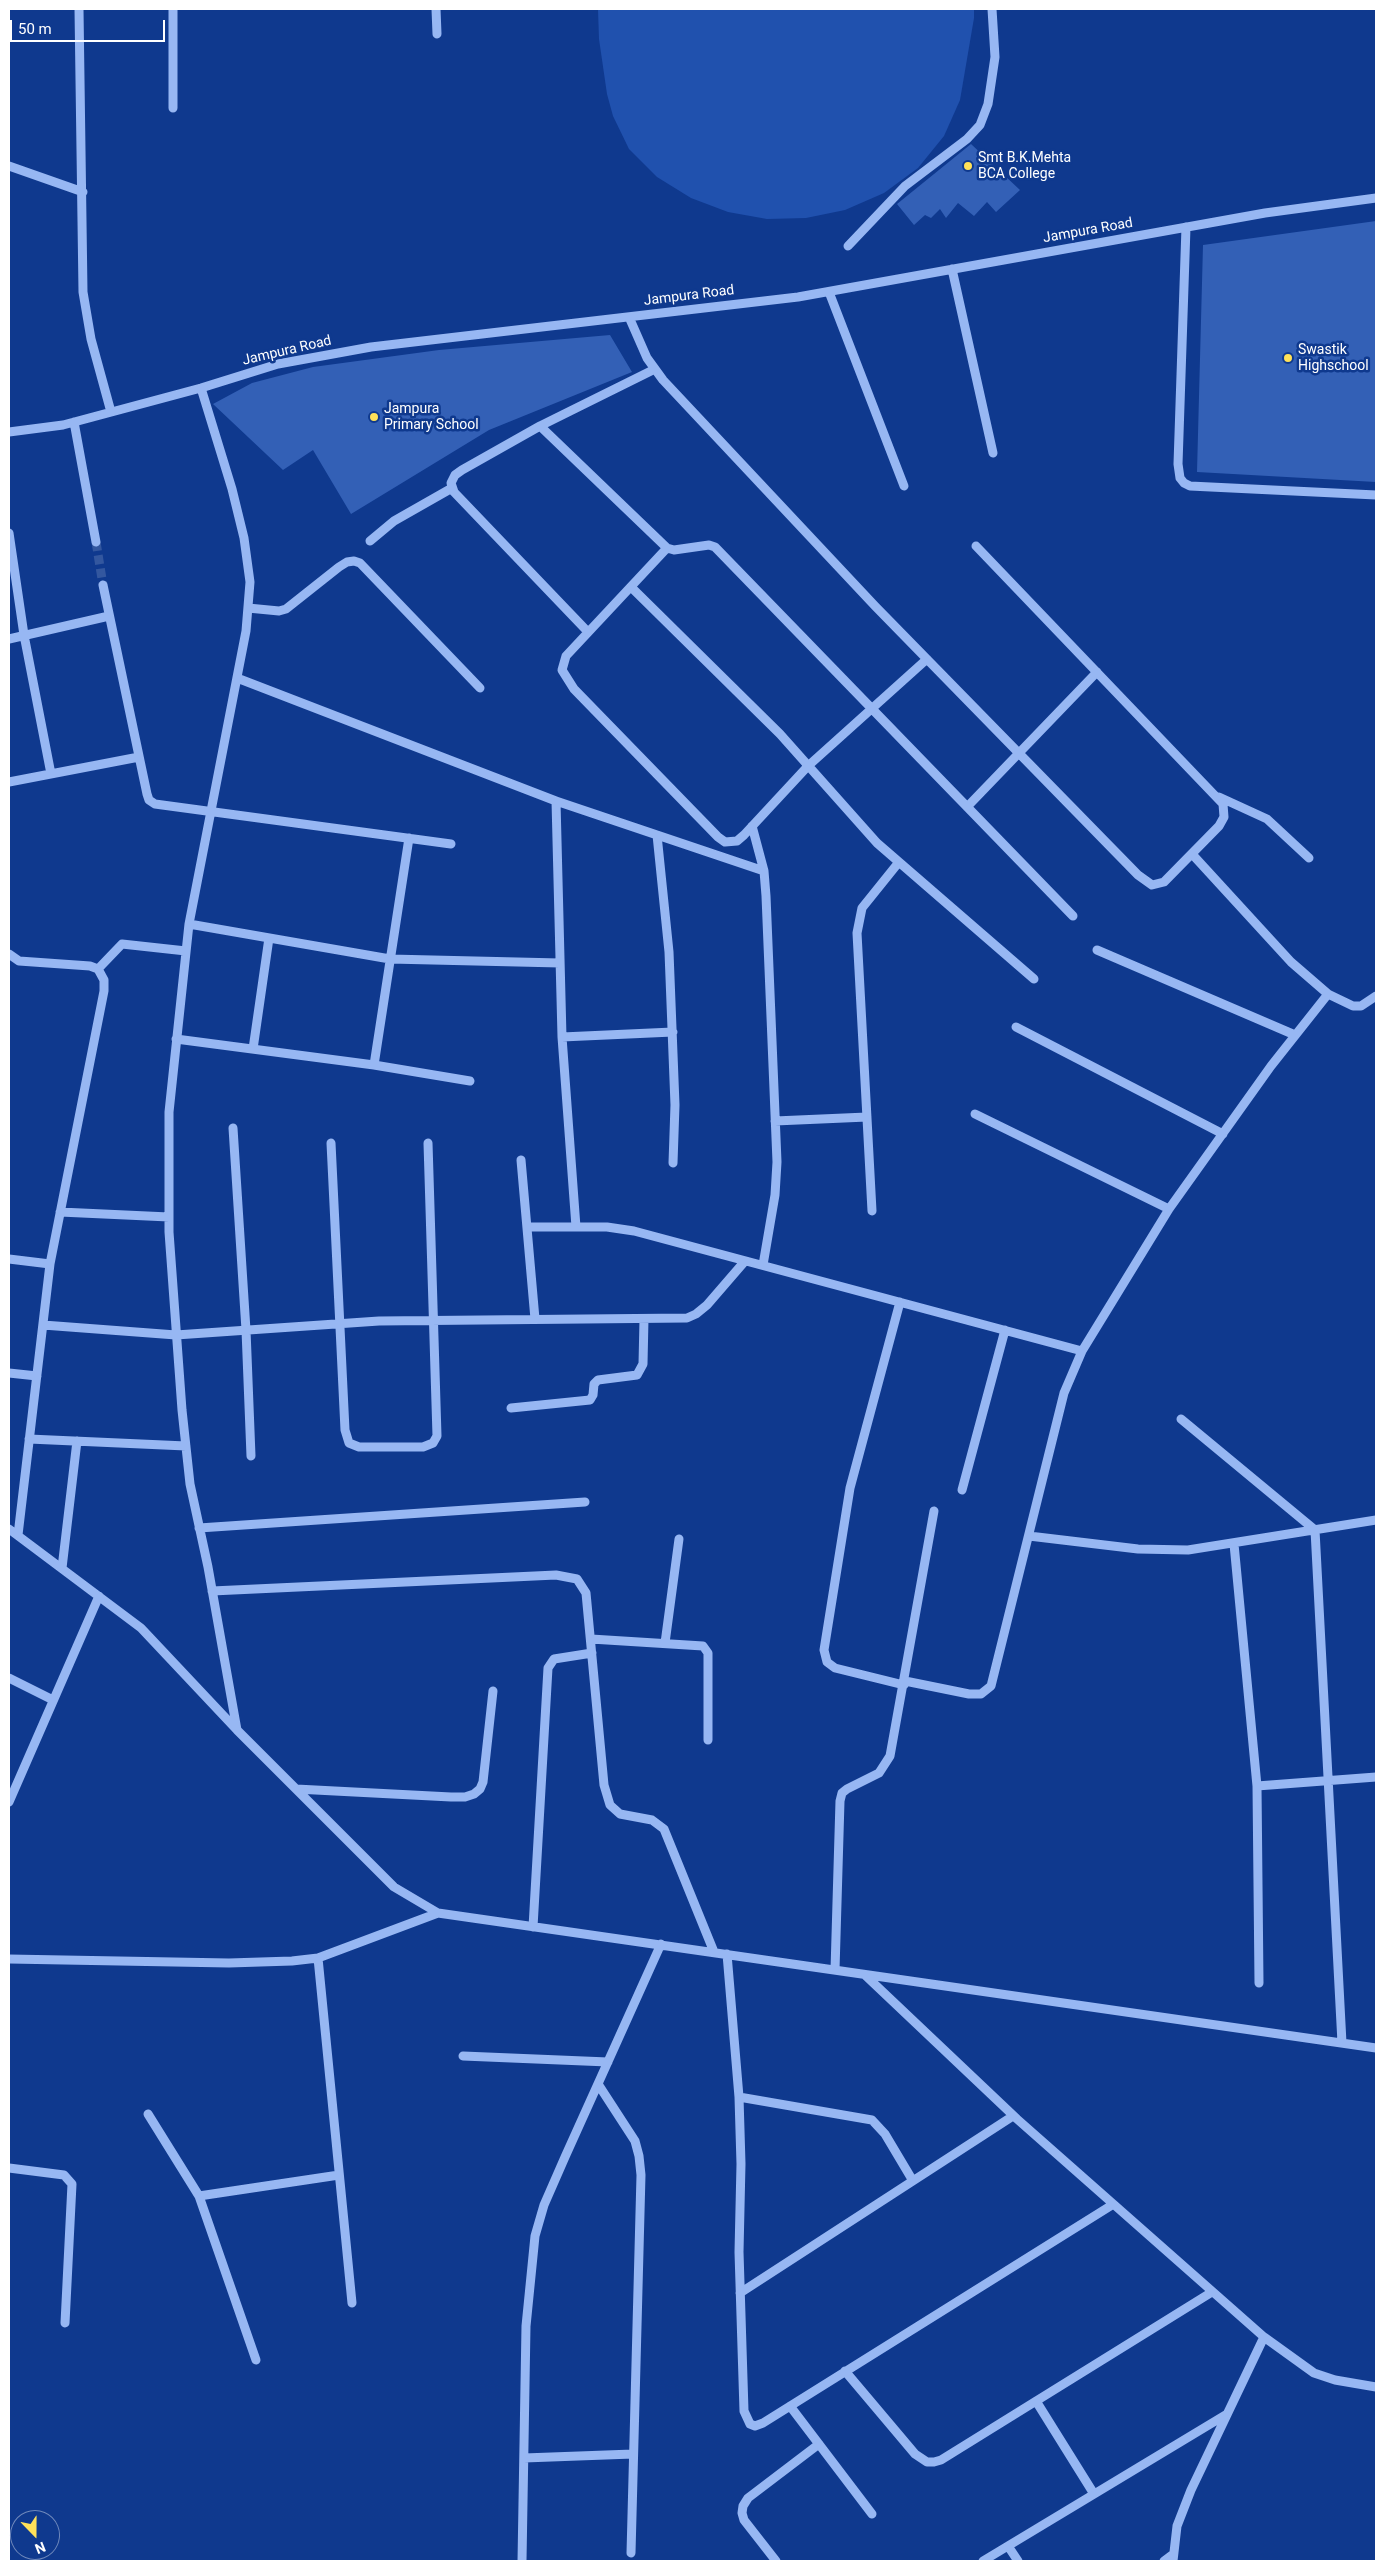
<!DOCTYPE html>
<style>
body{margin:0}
#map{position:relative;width:1385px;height:2570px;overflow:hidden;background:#0f398e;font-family:Roboto,sans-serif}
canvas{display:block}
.frame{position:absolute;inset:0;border:10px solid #fff;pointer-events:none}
.north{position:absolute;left:10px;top:2510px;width:50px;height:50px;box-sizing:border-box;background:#0f398e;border:1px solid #6f88bb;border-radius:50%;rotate:158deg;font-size:14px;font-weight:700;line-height:20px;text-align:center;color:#fff}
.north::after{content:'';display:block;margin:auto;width:18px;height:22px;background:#ffe159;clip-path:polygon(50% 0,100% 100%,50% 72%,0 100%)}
.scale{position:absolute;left:10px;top:20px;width:155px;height:22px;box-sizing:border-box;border:2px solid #fff;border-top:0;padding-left:6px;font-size:15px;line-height:18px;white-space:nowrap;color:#fff;-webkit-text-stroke:4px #0f398e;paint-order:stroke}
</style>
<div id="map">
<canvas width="1385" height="2570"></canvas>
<div class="frame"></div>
<div class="north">N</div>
<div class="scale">50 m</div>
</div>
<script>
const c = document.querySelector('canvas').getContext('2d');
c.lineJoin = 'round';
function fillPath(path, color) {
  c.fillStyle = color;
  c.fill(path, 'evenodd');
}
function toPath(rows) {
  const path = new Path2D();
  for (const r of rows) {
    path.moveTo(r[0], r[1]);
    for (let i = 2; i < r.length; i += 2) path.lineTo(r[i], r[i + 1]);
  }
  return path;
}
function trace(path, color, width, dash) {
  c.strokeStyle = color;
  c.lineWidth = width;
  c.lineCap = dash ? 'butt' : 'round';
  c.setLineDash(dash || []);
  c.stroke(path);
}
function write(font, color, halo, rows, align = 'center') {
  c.font = font + ' Roboto,sans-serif';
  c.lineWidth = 5;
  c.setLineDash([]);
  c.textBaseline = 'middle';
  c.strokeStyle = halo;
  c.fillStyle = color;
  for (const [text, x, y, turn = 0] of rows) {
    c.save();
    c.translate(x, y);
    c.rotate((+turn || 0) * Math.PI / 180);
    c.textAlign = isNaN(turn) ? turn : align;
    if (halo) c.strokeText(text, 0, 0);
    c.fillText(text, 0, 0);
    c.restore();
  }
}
fillPath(toPath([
 [598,9,974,9,974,18,960,100,944,136,918,168,884,193,845,210,806,218,767,219,728,212,691,198,657,177,629,149,613,116,607,94,599,39]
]), '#2051ae');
fillPath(toPath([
 [971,144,1020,190,996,212,987,202,974,216,958,203,946,218,940,209,931,218,925,215,914,225,897,204],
 [1376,221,1376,482,1197,472,1203,245],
 [610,335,632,372,489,430,351,514,313,450,283,470,213,404,252,383,313,367,439,350]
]), '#3360b6');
trace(toPath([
 [96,542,103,585]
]), '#33579f', 9, [9, 4.5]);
trace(toPath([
 [79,9,83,292,91,339,111,412],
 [173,9,173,108],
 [436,9,437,34],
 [9,166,83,192],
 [1186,227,1178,464,1180,478,1184,483,1190,486,1376,495],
 [848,246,905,186,967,139,980,125,988,104,995,57,992,9],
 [952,269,993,453],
 [829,292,904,486],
 [629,317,647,358,663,380,875,606,1138,875,1152,885,1164,882,1219,826,1224,817,1223,804,976,546],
 [201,388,232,489,244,538,250,582,246,631,189,924,169,1112,169,1232,182,1410,190,1484,208,1567,237,1730],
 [74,422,96,542],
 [540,426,667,548,674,550,709,545,715,547,1073,916],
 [9,432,63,425,201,388,278,364,371,347,798,297,1265,213,1376,198],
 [9,533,24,635,51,774],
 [370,541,394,521,452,488],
 [667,548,566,656,562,670,574,689,718,837,725,842,737,841,744,835,808,766,927,659],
 [103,585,147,794,149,800,155,804,451,844],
 [631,587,780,734,877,843,1034,979],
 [248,608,279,611,286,609,339,567,347,562,354,561,360,563,480,688],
 [588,632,454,492,451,483,455,475,462,470,540,426,655,369],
 [9,639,109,616],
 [237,678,556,801,764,871],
 [9,782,139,757],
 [1219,797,1267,819,1309,858],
 [556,801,562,1037,576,1227],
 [967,807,1097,672],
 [752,826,764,871,766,896,777,1162,775,1195,763,1265],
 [657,835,669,952,675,1105,673,1163],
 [1192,854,1291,962,1328,994,1353,1006,1361,1006,1376,996],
 [189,924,390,959,560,963],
 [1097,950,1295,1035],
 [9,954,19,961,90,966,98,969,104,980,104,991,50,1264,18,1535],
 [98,969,122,944,186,951],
 [1016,1027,1223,1134],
 [562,1037,673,1032],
 [176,1039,374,1065,470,1081],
 [253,1049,269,938],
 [374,1065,409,838],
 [975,1114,1169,1209],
 [775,1121,867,1117],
 [233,1128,246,1330,251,1456],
 [331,1143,345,1430,349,1443,359,1447,423,1447,433,1443,437,1436,428,1143],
 [521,1160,535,1319],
 [872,1211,857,933,862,908,899,862],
 [60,1212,169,1217],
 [527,1227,607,1227,634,1231,1082,1351],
 [9,1259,50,1264],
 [900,1302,850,1488,824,1650,827,1662,835,1668,904,1685],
 [43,1325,176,1335,379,1321,687,1318,696,1314,707,1305,745,1261],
 [9,1373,37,1376],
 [511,1408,590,1400,593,1395,594,1384,598,1380,637,1375,643,1364,644,1319],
 [1181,1419,1315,1530,1342,2043],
 [29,1439,186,1446],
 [962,1490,1005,1330],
 [199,1528,585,1502],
 [9,1529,141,1628,237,1730,394,1887,438,1913,1376,2048],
 [1029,1536,1138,1549,1188,1550,1376,1520],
 [1234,1544,1257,1786,1259,1983],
 [62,1568,77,1441],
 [212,1591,556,1575,577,1579,586,1593,604,1785,610,1805,620,1814,652,1820,664,1829,714,1952],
 [591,1639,703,1646,708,1653,708,1740],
 [665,1643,679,1539],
 [9,1678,53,1700],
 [905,1681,969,1694,981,1694,991,1686,1064,1393,1082,1351,1169,1209,1271,1066,1328,994],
 [1257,1786,1376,1777],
 [296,1789,451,1797,465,1797,474,1794,480,1789,483,1782,493,1691],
 [9,1802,99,1596],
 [533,1927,548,1668,554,1659,592,1653],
 [727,1954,739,2097,741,2164,739,2252,744,2411,750,2424,755,2426,763,2423,1112,2205],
 [318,1958,352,2303],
 [9,1959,229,1963,292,1961,318,1958,438,1913],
 [835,1970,840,1801,842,1793,847,1789,879,1773,890,1756,934,1511],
 [865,1975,1017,2119,1264,2337,1314,2373,1335,2380,1376,2387],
 [463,2056,608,2062],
 [598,2084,635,2141,639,2156,641,2175,631,2553],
 [739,2097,872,2120,885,2134,913,2181],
 [148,2114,199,2196,256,2360],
 [9,2168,64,2175,72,2184,65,2323],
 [199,2196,339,2175],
 [740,2293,1013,2116],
 [845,2371,915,2454,927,2462,934,2462,941,2460,1212,2292],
 [1036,2401,1094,2494],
 [790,2406,872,2514],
 [524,2458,633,2454],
 [1008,2546,1018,2561],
 [522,2561,526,2326,535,2236,544,2205,565,2157,661,1944],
 [776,2561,744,2520,742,2513,743,2506,748,2498,819,2444],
 [983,2561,1227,2414],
 [1164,2561,1172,2555],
 [1173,2561,1177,2526,1191,2490,1264,2337]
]), '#97b7f3', 9);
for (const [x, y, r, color] of [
 [968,166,5,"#ffe159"],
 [1288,358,5,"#ffe159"],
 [374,417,5,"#ffe159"]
]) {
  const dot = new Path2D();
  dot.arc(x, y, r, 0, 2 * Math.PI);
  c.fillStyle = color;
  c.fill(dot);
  trace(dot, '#0f398e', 2);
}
write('14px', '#fff', '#0f398e', [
 ["Smt B.K.Mehta",978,158],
 ["BCA College",978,174],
 ["Swastik",1298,350],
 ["Highschool",1298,366],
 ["Jampura",384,409],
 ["Primary School",384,425]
], 'left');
write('14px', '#fff', '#0f398e', [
 ["Jampura Road",1088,231,-10],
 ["Jampura Road",689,296,-7],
 ["Jampura Road",287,351,-13]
]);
</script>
